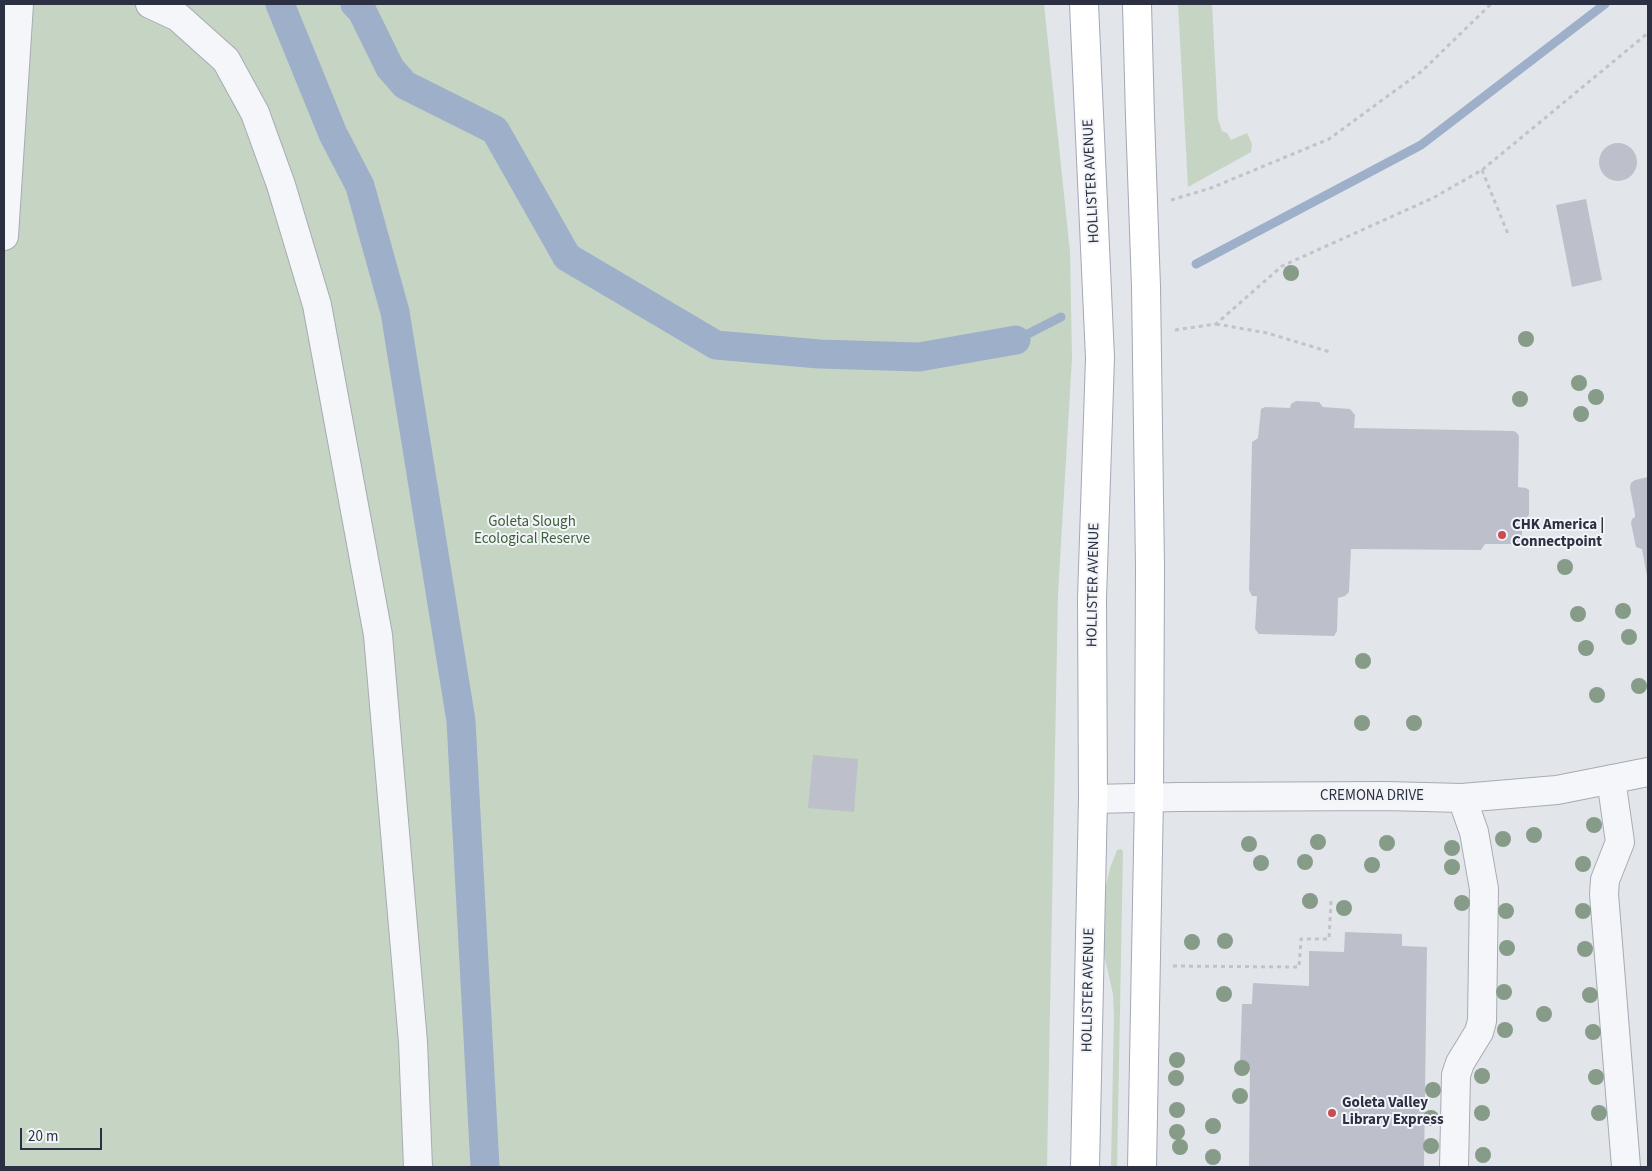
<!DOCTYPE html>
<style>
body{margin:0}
#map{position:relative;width:1652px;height:1171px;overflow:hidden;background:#e2e5ea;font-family:"Source Sans 3",sans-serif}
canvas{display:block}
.frame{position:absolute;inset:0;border:5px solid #2b3142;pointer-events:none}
.scale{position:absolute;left:20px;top:1128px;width:82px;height:22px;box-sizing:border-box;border:2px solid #2b3142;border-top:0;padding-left:6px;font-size:15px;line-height:18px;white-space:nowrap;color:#2b3142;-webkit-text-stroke:4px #f2f4f8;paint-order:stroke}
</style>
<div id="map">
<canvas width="1652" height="1171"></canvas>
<div class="frame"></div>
<div class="scale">20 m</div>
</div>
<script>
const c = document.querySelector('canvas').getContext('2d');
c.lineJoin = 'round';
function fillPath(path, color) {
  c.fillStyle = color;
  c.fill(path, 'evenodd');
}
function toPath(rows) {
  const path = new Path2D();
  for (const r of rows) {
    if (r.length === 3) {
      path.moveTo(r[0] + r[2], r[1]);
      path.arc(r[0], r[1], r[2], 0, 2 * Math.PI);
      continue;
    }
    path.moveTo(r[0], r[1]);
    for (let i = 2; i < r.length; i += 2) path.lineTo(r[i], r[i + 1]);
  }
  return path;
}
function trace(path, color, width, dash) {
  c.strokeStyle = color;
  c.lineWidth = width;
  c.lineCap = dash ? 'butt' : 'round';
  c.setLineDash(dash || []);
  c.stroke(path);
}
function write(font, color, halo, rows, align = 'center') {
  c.font = font + ' "Source Sans 3",sans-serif';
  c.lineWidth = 4;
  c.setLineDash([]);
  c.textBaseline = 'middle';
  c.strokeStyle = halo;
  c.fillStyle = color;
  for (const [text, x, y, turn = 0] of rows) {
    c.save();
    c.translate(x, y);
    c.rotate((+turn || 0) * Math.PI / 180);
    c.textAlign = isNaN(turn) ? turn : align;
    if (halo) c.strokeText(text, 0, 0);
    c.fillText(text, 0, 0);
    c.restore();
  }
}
fillPath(toPath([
 [4,4,1044,4,1070,252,1072,358,1058,594,1047,1167,4,1167],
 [1178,4,1212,4,1218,119,1222,131,1227,133,1231,140,1247,133,1252,144,1251,152,1188,187],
 [1121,849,1123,851,1117,1167,1111,1167,1114,1015,1113,994,1103,950,1105,890,1110,868,1117,850]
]), '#c6d4c4');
trace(toPath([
 [1196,264,1421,145,1605,4],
 [1016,340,1061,317]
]), '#9eafc9', 9);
trace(toPath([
 [280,4,333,134,360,186,395,312,461,721,485,1167],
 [355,4,362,11,390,68,405,85,495,130,567,257,716,345,819,354,919,357,1016,340]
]), '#9eafc9', 29);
fillPath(toPath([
 [1618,162,19],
 [1586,199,1602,280,1572,287,1556,205],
 [1296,401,1319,402,1323,407,1350,409,1355,415,1354,428,1514,431,1517,433,1519,436,1518,487,1526,488,1529,490,1529,515,1525,519,1522,519,1522,540,1518,544,1485,544,1481,550,1351,549,1349,592,1345,596,1338,598,1337,631,1334,636,1259,634,1255,629,1257,596,1252,596,1249,590,1252,442,1258,438,1261,409,1265,407,1290,408,1291,404],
 [1648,477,1648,576,1647,576,1642,549,1636,547,1631,523,1632,519,1635,517,1635,514,1630,488,1631,483,1635,480],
 [813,755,858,759,854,812,808,808],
 [1345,932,1402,934,1402,946,1427,947,1424,1167,1249,1167,1250,1066,1240,1065,1242,1004,1252,1004,1253,983,1309,986,1309,951,1344,952]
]), '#bdc0ca');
const minor = toPath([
 [150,4,178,17,226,60,255,113,281,185,317,305,378,635,413,1042,418,1167],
 [4,236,19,4],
 [1611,779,1620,842,1605,880,1604,894,1626,1167],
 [1093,799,1178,797,1386,796,1462,798,1557,790,1648,772],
 [1454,1167,1456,1075,1460,1063,1479,1032,1482,1021,1484,889,1474,832,1462,798]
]);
const major = toPath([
 [1084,4,1100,358,1092,598,1093,799,1085,1167],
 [1137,4,1140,117,1146,287,1150,566,1149,797,1142,1167]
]);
trace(minor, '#a7abb4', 30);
trace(major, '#a2a8b6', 30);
trace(toPath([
 [1482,170,1508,234],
 [1171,200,1211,188,1329,139,1422,71,1491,4],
 [1216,324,1267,333,1330,352],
 [1175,330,1216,324,1282,266,1433,198,1482,170,1648,33],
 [1173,966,1299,967,1301,939,1329,939,1331,901]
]), '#c0c3c9', 3, [4, 4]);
trace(minor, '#f5f6f9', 28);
trace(major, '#fff', 28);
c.fillStyle = '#869b88';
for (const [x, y] of [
 [1291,273],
 [1526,339],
 [1579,383],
 [1596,397],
 [1520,399],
 [1581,414],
 [1565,567],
 [1623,611],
 [1578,614],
 [1629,637],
 [1586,648],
 [1363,661],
 [1639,686],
 [1597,695],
 [1362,723],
 [1414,723],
 [1594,825],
 [1534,835],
 [1503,839],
 [1318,842],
 [1387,843],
 [1249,844],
 [1452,848],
 [1305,862],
 [1261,863],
 [1583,864],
 [1372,865],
 [1452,867],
 [1310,901],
 [1462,903],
 [1344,908],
 [1506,911],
 [1583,911],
 [1225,941],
 [1192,942],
 [1507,948],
 [1585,949],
 [1504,992],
 [1224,994],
 [1590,995],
 [1544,1014],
 [1505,1030],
 [1593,1032],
 [1177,1060],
 [1242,1068],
 [1482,1076],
 [1596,1077],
 [1176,1078],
 [1433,1090],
 [1240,1096],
 [1177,1110],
 [1482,1113],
 [1599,1113],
 [1431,1118],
 [1213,1126],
 [1177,1132],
 [1431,1146],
 [1180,1147],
 [1483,1155],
 [1213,1157]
]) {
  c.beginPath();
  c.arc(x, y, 8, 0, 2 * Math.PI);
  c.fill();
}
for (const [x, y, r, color] of [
 [1502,535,5,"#cc4b51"],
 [1332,1113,5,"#cc4b51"]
]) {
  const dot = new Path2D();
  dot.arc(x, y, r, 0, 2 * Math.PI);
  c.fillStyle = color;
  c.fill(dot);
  trace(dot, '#f2f4f8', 2);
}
write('15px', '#2b3142', '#f2f4f8', [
 ["HOLLISTER AVENUE",1092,181,-93],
 ["HOLLISTER AVENUE",1094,585,-89],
 ["CREMONA DRIVE",1372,797],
 ["HOLLISTER AVENUE",1089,990,-89]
]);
write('15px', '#3b5e38', '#f2f4f8', [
 ["Goleta Slough",532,523],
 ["Ecological Reserve",532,540]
]);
write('bold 15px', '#2b3142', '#f2f4f8', [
 ["CHK America |",1512,526],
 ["Connectpoint",1512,543],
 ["Goleta Valley",1342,1104],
 ["Library Express",1342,1121]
], 'left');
</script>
